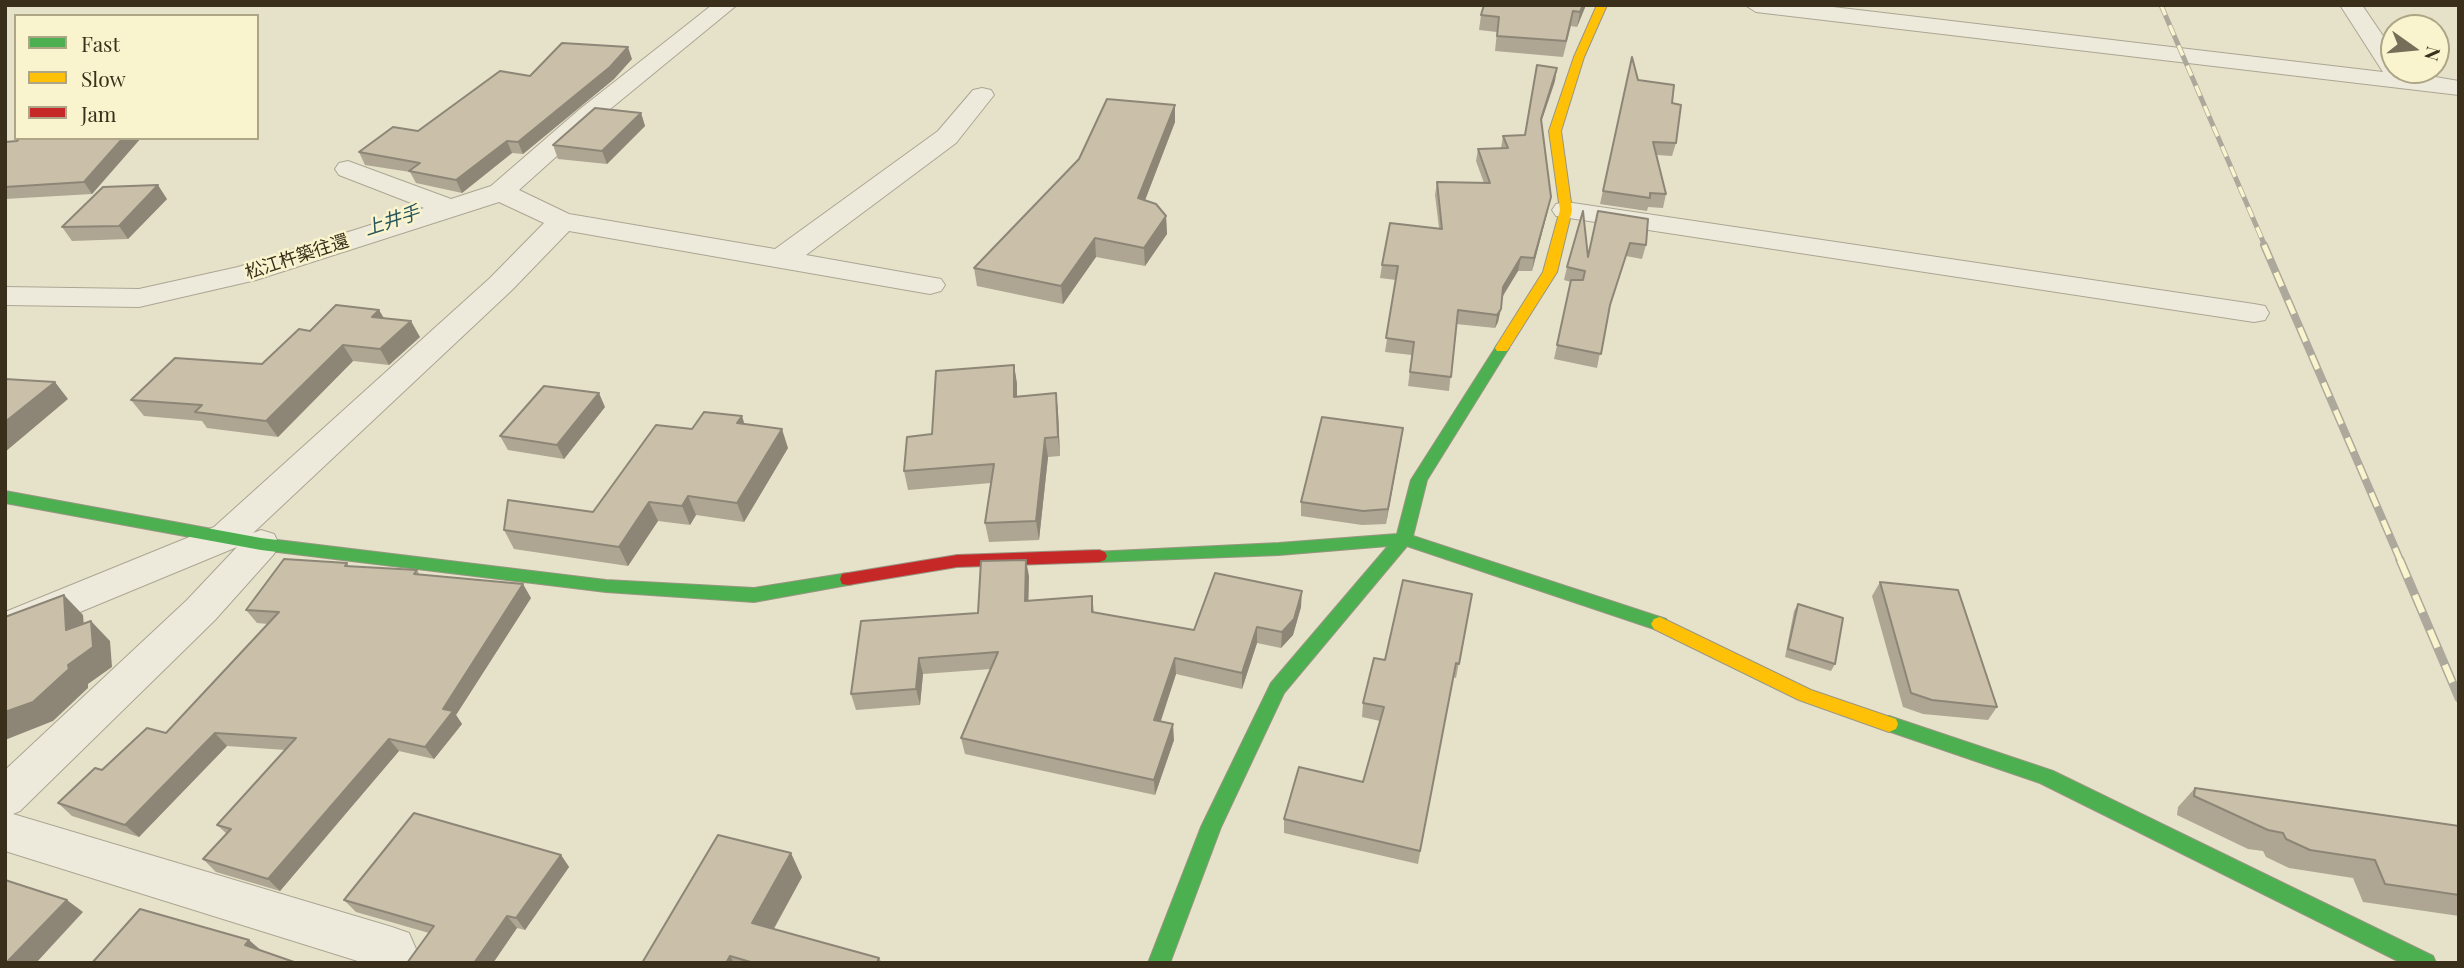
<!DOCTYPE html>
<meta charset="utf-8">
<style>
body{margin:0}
#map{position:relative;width:2464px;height:968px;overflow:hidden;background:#e6e2c9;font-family:"Playfair Display",serif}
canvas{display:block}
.frame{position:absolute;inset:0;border:7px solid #3a2f1b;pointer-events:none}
.legend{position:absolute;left:14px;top:14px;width:245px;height:126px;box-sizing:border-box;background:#f9f4cd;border:2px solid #ada586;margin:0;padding:9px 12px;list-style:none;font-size:21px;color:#3a2f1b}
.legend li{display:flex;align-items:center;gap:14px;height:35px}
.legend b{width:35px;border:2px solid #ada586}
.north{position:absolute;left:2380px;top:14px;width:70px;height:70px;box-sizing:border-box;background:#f9f4cd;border:2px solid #ada586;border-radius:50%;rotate:105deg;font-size:19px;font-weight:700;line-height:28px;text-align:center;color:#3a2f1b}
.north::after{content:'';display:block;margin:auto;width:24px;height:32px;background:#766e58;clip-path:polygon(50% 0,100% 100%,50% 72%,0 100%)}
</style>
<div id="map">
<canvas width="2464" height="968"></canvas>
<div class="frame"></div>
<ul class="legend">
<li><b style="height:9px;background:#4caf50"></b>Fast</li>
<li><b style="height:9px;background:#ffc107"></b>Slow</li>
<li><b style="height:9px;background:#c62828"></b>Jam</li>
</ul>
<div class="north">N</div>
</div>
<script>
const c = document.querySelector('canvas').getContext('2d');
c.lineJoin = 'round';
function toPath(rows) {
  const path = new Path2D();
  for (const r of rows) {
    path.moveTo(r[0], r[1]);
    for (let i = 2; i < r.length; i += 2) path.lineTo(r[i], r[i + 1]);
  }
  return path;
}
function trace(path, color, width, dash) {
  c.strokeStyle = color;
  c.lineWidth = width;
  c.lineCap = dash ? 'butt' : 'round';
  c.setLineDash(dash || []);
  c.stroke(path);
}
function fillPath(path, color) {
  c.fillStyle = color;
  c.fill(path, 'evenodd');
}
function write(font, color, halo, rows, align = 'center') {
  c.font = font + ' "Playfair Display","Noto Sans JP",serif';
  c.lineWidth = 5;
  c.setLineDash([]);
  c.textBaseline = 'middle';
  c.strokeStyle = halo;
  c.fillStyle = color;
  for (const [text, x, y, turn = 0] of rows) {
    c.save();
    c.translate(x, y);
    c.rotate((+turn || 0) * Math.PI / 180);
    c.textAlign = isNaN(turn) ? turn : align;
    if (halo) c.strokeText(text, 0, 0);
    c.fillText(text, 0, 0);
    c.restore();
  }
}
const street = toPath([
 [712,5,737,5,598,119,519,190,569,214,775,249,938,131,973,90,982,88,991,90,994,95,956,143,806,255,941,279,945,285,941,291,930,294,569,231,512,290,253,533,261,530,274,534,279,544,274,554,215,620,20,811,13,814,392,927,409,933,416,949,410,963,364,963,5,851,5,770,187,600,237,547,5,643,5,612,214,527,490,278,544,223,499,202,256,280,139,307,5,305,5,287,139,289,238,267,424,208,339,175,335,169,339,163,348,161,451,199,491,186,580,109,712,5],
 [1745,5,1816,5,2383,72,2340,5,2362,5,2394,52,2394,70,2459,81,2459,95,1756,12,1745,5],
 [1566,202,2254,304,2265,306,2269,313,2265,320,2254,322,1556,216,1552,210,1556,204,1566,202]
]);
const fast = toPath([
 [1502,344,1509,348,1427,480,1413,536,1666,619,1669,624,1666,629,1660,631,1407,546,1284,693,1221,827,1170,963,1148,963,1201,827,1271,683,1388,546,1279,555,1099,562,1093,560,1091,556,1093,552,1279,543,1397,534,1411,480,1497,345,1502,344],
 [5,491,261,538,606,580,754,588,848,573,854,574,856,579,854,584,848,585,754,602,606,592,261,550,5,503,5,491],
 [1889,716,2053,771,2433,956,2436,963,2402,963,2040,783,1882,729,1880,724,1882,719,1889,716]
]);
const slow = toPath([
 [1597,5,1607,5,1584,57,1561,131,1572,210,1557,272,1507,351,1497,351,1495,348,1543,272,1560,210,1549,131,1574,57,1597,5],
 [1660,617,1811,690,1896,719,1898,724,1896,729,1889,732,1799,700,1654,629,1651,624,1654,619,1660,617]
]);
const jam = toPath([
 [1099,550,1105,552,1107,556,1105,560,1099,562,957,567,848,585,842,584,840,579,842,574,848,573,957,555,1099,550]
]);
trace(street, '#aba693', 2);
trace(fast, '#9a9583', 2);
trace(slow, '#9a9583', 2);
trace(jam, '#9a9583', 2);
fillPath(street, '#edeadc');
fillPath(fast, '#4caf50');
fillPath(slow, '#ffc107');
fillPath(jam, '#c62828');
const railFar2 = toPath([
 [2161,5,2265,246]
]);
const railFar1 = toPath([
 [2264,245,2401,562]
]);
const rail = toPath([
 [2400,560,2459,698]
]);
trace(railFar2, '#aca99c', 5);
trace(railFar1, '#aca99c', 8);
trace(rail, '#aca99c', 9);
trace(railFar2, '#f9f4cd', 3.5, [11]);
trace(railFar1, '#f9f4cd', 5, [15]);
trace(rail, '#f9f4cd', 6, [19]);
fillPath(toPath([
 [1586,5,1577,27,1571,26,1563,57,1495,51,1497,32,1479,30,1481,15],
 [1632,57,1638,80,1672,103,1676,143,1672,156,1657,155,1666,194,1663,208,1648,207,1647,211,1600,204],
 [632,59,614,79,523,154,512,153,462,193,416,183,410,172,365,165,359,152,418,131,530,76],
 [1555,81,1541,123,1548,210,1532,271,1518,271,1502,298,1498,322,1495,328,1456,324,1449,391,1408,386,1412,355,1385,352,1396,280,1380,278,1382,265,1439,228,1435,195,1437,182,1484,183,1476,161,1478,149,1501,148,1503,136,1525,135],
 [1175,105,1175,122,1145,200,1166,216,1167,234,1145,266,1096,257,1063,304,977,286,974,268],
 [641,113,645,126,607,164,558,159,553,145],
 [20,138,141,138,92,194,5,199,5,142,17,141],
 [167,199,128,239,72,241,62,227],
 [1648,219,1646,245,1642,259,1626,256,1608,312,1597,368,1554,359,1571,282,1564,280,1567,267,1588,256],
 [379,310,384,318,420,337,389,365,353,361,278,437,207,428,202,421,144,416,131,400,262,364,310,331],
 [1014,365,1017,384,1017,396,1056,393,1058,412,1060,456,1048,457,1039,540,989,542,985,523,991,483,908,490,904,471,932,434],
 [605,407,564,459,508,450,500,436],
 [744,424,788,448,744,522,696,515,690,525,658,521,628,566,514,549,504,530,593,512,692,429],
 [1403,428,1386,524,1362,525,1301,516,1301,502],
 [347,563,349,566,417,570,420,575,531,598,456,715,462,724,434,759,399,751,280,891,216,872,203,859,227,834,217,825,286,750,227,746,139,837,72,816,58,803,102,770,166,733,268,624,257,623,246,610],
 [1029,576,1028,601,1092,596,1094,612,1194,630,1301,607,1293,635,1281,648,1257,643,1242,689,1176,674,1160,722,1174,740,1155,795,965,754,961,738,991,669,923,674,920,705,856,710,851,694,978,613],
 [1880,582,1997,707,1988,720,1923,714,1903,707,1872,596],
 [1472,594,1456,678,1453,677,1418,864,1284,833,1284,819,1363,782,1380,721,1362,717,1363,703,1385,660],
 [1798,604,1835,664,1831,671,1785,657,1794,611],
 [2195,788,2459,826,2459,916,2363,902,2353,878,2289,868,2266,857,2263,851,2248,849,2177,815,2178,807],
 [561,855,569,867,525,930,517,928,493,963,407,963,429,933,356,912,344,900],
 [802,877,774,929,879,958,882,963,642,963]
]), '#aea592');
fillPath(toPath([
 [1583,5,1586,5,1577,27,1580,12],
 [628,47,632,59,614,79,523,154,518,142],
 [1557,68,1555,81,1538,131,1541,119],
 [1175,105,1175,122,1139,216,1138,198],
 [641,113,645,126,607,164,602,151],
 [123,138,141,138,92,194,84,182],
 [507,141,512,153,462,193,456,180],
 [158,185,167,199,128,239,119,226],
 [1551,197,1548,210,1532,271,1534,258],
 [1166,216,1167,234,1145,266,1144,248],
 [1095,238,1096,257,1063,304,1061,286],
 [1521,257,1518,271,1500,300,1503,287],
 [1501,309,1498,322,1495,328,1497,315],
 [379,310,388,326,372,317],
 [411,321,420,337,389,365,380,349],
 [343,345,353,361,278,437,266,421],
 [1014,365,1017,384,1017,415,1014,397],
 [55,382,68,399,5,452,5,422],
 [599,393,605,407,564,459,557,445],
 [1056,393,1058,412,1060,456,1058,437],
 [742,416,748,435,737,423],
 [1403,428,1401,442,1386,524,1388,509],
 [782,429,788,448,744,522,737,503],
 [1045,438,1048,457,1039,540,1036,521],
 [688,496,696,515,690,525,682,506],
 [649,502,658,521,628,566,619,547],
 [1026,560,1029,576,1028,617,1025,601],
 [523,584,531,598,456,715,462,724,434,759,425,747,443,709],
 [1302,591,1301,607,1293,635,1281,648,1282,632],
 [64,595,83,615,86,650,66,630],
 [91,621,110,641,112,667,88,684,88,688,53,721,5,740,5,712,68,665],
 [1257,627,1257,643,1242,689,1242,673],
 [919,658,923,674,920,705,916,689],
 [1175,658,1176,674,1156,736,1154,720],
 [1173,724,1174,740,1155,795,1154,780],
 [215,733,227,746,139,837,125,825],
 [389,739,399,751,280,891,268,879],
 [791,853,802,877,764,946,752,923],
 [561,855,569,867,525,930,516,918],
 [67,900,83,912,36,963,6,963],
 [507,916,517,928,493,963,474,963],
 [249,940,263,952,245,945],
 [730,956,734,963,726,963]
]), '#8d8677');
const building = toPath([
 [1484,5,1583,5,1580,12,1573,11,1566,41,1497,36,1499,17,1481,15,1484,5],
 [562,43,628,47,610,67,518,142,507,141,456,180,409,171,420,163,359,152,393,127,418,131,500,71,530,76,562,43],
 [1632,57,1638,80,1674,85,1672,103,1681,105,1676,143,1653,142,1666,194,1650,193,1650,198,1603,191,1632,57],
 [1537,65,1557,68,1541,119,1551,197,1534,258,1521,257,1503,287,1501,309,1497,315,1458,310,1451,377,1410,372,1414,342,1386,338,1398,266,1382,265,1390,223,1442,229,1437,182,1490,183,1478,149,1508,148,1503,136,1525,135,1537,65],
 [1107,99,1175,105,1138,198,1156,204,1166,216,1144,248,1095,238,1061,286,974,268,1079,159,1107,99],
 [595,108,641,113,602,151,553,145,595,108],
 [20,138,123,138,84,182,5,187,5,142,17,141,20,138],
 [158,185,119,226,62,227,103,187,158,185],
 [1583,211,1588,257,1598,211,1648,219,1646,245,1630,243,1610,305,1601,354,1557,345,1571,280,1583,280,1585,271,1567,267,1583,211],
 [336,305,379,310,372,317,411,321,380,349,343,345,266,421,195,412,202,405,131,400,175,358,262,364,299,329,310,331,336,305],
 [1014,365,1014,397,1056,393,1058,437,1045,438,1036,521,985,523,994,464,904,471,907,437,932,434,936,371,1014,365],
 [5,379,55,382,5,422,5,379],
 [544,386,599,393,557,445,500,436,544,386],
 [704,412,742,416,737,423,782,429,737,503,688,496,682,506,649,502,619,547,504,530,508,500,593,512,656,425,692,429,704,412],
 [1322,417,1403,428,1388,509,1363,511,1301,502,1322,417],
 [284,559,347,563,345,566,417,570,414,574,523,584,443,709,453,711,425,747,389,739,268,879,203,859,231,829,217,825,296,738,215,733,125,825,58,803,95,768,102,770,147,728,166,733,279,612,246,610,284,559],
 [1026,560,1025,601,1092,596,1092,612,1194,630,1215,573,1302,591,1294,619,1282,632,1257,627,1242,673,1175,658,1154,720,1173,724,1154,780,961,738,998,652,919,658,916,689,851,694,861,621,978,613,981,561,1026,560],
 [1403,580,1472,594,1459,664,1456,663,1420,851,1284,819,1299,767,1363,782,1384,707,1363,703,1374,658,1385,660,1403,580],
 [1880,582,1958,590,1997,707,1932,700,1911,693,1880,582],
 [64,595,66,630,91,621,93,647,68,665,69,669,33,702,5,712,5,617,64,595],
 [1798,604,1843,618,1835,664,1788,649,1798,604],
 [2195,788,2459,826,2459,895,2385,884,2375,860,2310,850,2286,839,2283,833,2268,830,2194,796,2195,788],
 [414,813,561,855,516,918,507,916,474,963,407,963,434,926,344,900,414,813],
 [718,835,791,853,752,923,879,958,877,963,754,963,730,956,726,963,642,963,718,835],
 [5,880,67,900,6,963,5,963,5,880],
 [140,909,249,940,245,945,297,963,92,963,140,909]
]);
fillPath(building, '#cac0aa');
trace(building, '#8d8677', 2);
write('18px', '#3a2f1b', '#f9f4cd', [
 ["松江杵築往還",297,257,-18]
]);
write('italic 19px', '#28565b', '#f9f4cd', [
 ["上井手",392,221,-18]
]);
</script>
